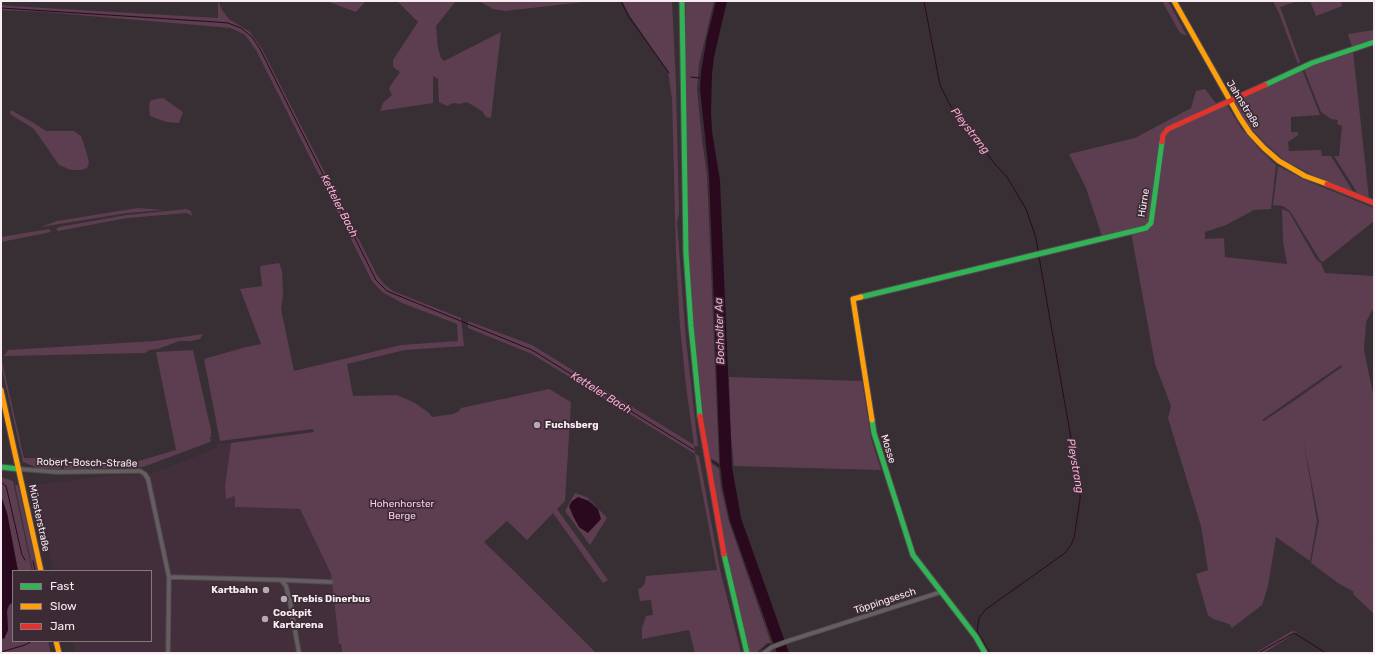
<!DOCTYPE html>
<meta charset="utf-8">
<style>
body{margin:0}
#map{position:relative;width:1375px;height:654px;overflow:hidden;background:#382f34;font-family:Rubik,sans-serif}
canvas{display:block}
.frame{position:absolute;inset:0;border:2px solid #f7ecf2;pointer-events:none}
.legend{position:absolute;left:12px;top:570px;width:140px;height:72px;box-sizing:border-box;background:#3c2b34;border:1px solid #877880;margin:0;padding:5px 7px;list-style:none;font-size:12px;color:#f7ecf2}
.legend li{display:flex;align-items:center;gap:8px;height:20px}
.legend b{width:20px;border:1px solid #877880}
</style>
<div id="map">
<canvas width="1375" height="654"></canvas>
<div class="frame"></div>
<ul class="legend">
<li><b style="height:5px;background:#30b455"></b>Fast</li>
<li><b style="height:5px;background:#ff9f0a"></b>Slow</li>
<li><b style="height:5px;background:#e5322d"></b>Jam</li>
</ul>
</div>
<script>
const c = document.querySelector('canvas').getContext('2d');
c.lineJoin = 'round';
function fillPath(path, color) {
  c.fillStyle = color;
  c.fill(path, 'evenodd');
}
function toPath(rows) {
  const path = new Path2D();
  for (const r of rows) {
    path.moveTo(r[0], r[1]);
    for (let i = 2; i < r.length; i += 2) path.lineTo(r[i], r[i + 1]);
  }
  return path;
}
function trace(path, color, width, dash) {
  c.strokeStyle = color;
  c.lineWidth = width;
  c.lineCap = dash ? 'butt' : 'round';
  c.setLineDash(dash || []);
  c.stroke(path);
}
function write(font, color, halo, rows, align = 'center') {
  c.font = font + ' Rubik,sans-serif';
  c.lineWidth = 3.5;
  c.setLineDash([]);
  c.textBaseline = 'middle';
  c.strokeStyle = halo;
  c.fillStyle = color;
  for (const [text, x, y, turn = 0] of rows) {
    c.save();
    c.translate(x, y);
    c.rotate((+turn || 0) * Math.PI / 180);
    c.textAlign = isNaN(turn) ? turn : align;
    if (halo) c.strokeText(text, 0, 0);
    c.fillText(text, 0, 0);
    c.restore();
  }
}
fillPath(toPath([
 [231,443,225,485,235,495,235,507,300,509,331,574,340,653,75,653,73,641,151,641,151,571,54,571,35,485,106,476,151,474,215,449,218,444]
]), '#432f3b');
fillPath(toPath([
 [218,1,222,10,229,19,250,32,262,49,377,275,384,284,393,291,461,318,464,346,405,350,347,364,353,396,397,395,415,403,429,413,432,417,453,414,459,411,461,408,549,389,571,402,565,501,557,509,608,580,603,583,553,513,527,540,507,521,484,542,509,566,596,653,342,653,341,644,339,644,331,574,300,509,235,507,235,496,226,499,225,485,231,443,314,432,313,429,220,441,204,359,246,347,261,344,240,289,262,286,260,266,279,263,282,271,283,295,281,309,294,371,401,345,458,341,457,324,402,303,382,292,372,281,256,50,245,35,231,28,44,12,1,10,1,5,10,6,218,18],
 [326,1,366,1,356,12],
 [397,1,456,1,436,26,438,49,441,58,444,61,501,32,491,118,486,117,482,111,467,102,460,104,453,103,447,106,439,102,438,79,433,76,433,103,380,111,383,103,392,95,389,88,400,72,393,67,393,60,418,22],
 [479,1,593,1,505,11,493,9],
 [622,1,672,1,676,84,679,213,677,222,686,340,698,446,694,446,695,454,699,456,720,570,741,653,695,653,689,630,642,639,642,628,646,616,653,615,651,600,640,601,638,589,641,588,645,583,646,576,717,570,695,454,532,354,468,328,468,321,532,345,694,445,686,386,680,327,676,256,672,99,668,71,630,16],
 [686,1,714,1,699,64,697,89,702,140,707,174,719,463,710,458,707,446,695,345,689,262,686,157],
 [1162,1,1168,1,1187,36,1180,33],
 [1273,1,1298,1,1280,7,1300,62,1298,64,1279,13],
 [1310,1,1341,1,1342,6,1316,16],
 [1374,30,1374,40,1352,47,1348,34],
 [1353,51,1369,199,1358,194,1334,156,1339,156,1342,126,1337,124,1338,120,1331,119,1321,112,1304,69,1313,64],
 [1302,69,1320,115,1291,117,1291,132,1298,132,1298,135,1288,142,1289,151,1321,150,1322,156,1331,156,1354,193,1314,176,1284,160,1266,144,1248,125,1232,103],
 [1205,89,1218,106,1162,134,1149,222,1146,226,1102,236,1086,188,1069,154,1135,138,1191,108,1196,91],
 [163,98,183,112,179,123,166,122,150,116,149,108,150,101,156,99],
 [1227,105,1241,128,1261,151,1276,165,1271,209,1254,210,1226,225,1205,232,1205,239,1224,238,1225,257,1287,264,1283,241,1282,209,1289,212,1316,259,1321,263,1325,273,1374,276,1374,307,1366,322,1364,350,1374,399,1374,540,1372,542,1374,543,1374,614,1353,594,1354,592,1338,583,1311,563,1319,521,1303,438,1317,521,1310,561,1276,537,1268,586,1262,605,1232,628,1229,624,1213,619,1208,615,1196,574,1208,570,1201,526,1168,418,1171,406,1155,364,1131,232,1152,223,1165,135,1169,129],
 [1341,365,1342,367,1295,400,1264,421,1262,420],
 [11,110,37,125,46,131,74,131,81,136,87,154,89,163,87,168,82,170,71,170,59,165,34,129,10,114],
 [1278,166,1305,180,1374,208,1374,221,1323,262,1320,260,1290,211,1283,206,1273,205],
 [138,208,164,210,127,213,41,227,57,221],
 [187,209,191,211,192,216,187,213,127,218,58,231,56,229,59,227,127,215],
 [49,229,51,232,1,242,1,237],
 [203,334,200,339,190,341,179,341,158,349,149,350,145,353,4,356,8,350,155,341],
 [193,350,211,430,211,437,209,438,211,440,210,442,143,467,64,469,64,464,135,462,176,450,156,352],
 [1,357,24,458,61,458,61,468,59,469,38,468,23,462,1,364],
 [729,377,862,381,871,438,881,470,734,466,731,436],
 [710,462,719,469,721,488,729,522,771,643,767,643,756,653,749,653,723,541],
 [1,477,13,481,32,571,18,571,7,513,1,496],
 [15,485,18,485,38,571,33,571],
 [575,493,587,497,607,518,590,545,565,511],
 [11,602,13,602,13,641,48,641,51,653,1,653,1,637,4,639,8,630,7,611],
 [1292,631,1297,632,1264,653,1255,653]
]), '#5d3d50');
fillPath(toPath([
 [716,1,727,1,714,57,712,74,711,112,712,131,720,181,732,467,741,518,789,653,777,653,771,637,730,521,723,489,720,464,709,174,700,89,701,72,707,37],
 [1,496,7,513,18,571,13,571,13,602,8,606,7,611,8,630,4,639,1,637,1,605,2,599,1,591],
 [578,497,589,501,598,509,601,519,588,533,579,527,573,516,569,506,572,501]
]), '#2a091f');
trace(toPath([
 [621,1,629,17,669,73],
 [924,1,940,85,950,105,994,163,1007,177,1026,209,1036,238,1038,251],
 [1,8,216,22,228,23,241,28,252,37,260,49,376,280,387,291,532,350,694,450],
 [691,77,700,78],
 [712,461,721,467],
 [1,482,6,486,7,490,22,555,25,560],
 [33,561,35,571],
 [1,641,2,638],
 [763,649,770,644],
 [1,652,25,645,32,641],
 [990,653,977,631,979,618,985,610,1065,553,1071,545,1074,538,1080,500,1080,489,1039,257],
 [1258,653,1294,633,1326,653]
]), '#2a091f', 1);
const street = toPath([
 [19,469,57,472,137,471,140,471,145,474,148,479,169,577,168,653],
 [169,577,281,580,286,586,290,602,299,653],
 [281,580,331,582],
 [764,653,772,647,788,641,941,592]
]);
const fast = toPath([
 [682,1,686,253,691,326,700,416],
 [1265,85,1312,63,1374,42],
 [861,297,1146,228,1151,223,1162,142],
 [872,420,874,433,913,555,976,637,985,653],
 [1,467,19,469],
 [724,554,747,653]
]);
const slow = toPath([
 [1174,1,1240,118,1250,133,1264,148,1279,161,1305,176,1327,184],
 [861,297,853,299,872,420],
 [1,390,41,571],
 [56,641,59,653]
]);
const jam = toPath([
 [1162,142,1163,135,1168,129,1265,85],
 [1327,184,1374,203],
 [700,416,724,554]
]);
trace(street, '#524b4f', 5.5);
trace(fast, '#524b4f', 7);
trace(slow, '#524b4f', 7);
trace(jam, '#524b4f', 7);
trace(street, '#645e61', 3.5);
trace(fast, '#30b455', 5);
trace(slow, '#ff9f0a', 5);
trace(jam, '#e5322d', 5);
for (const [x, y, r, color] of [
 [537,425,4,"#b4aab0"],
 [266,590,4,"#b4aab0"],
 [284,599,4,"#b4aab0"],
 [265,619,4,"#b4aab0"]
]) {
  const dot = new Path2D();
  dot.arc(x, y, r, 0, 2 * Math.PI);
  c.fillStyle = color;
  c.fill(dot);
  trace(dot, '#3c2b34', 1.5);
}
write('10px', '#f7ecf2', '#3c2b34', [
 ["Jahnstraße",1243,104,58],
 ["Hürne",1144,203,-81],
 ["Mosse",888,449,73],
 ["Robert-Bosch-Straße",87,463,1],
 ["Münsterstraße",39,518,78],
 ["Töppingsesch",885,601,-18]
]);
write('bold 10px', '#f7ecf2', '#3c2b34', [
 ["Fuchsberg",545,425],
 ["Kartbahn",258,590,"right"],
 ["Trebis Dinerbus",292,599],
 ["Cockpit",273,613],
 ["Kartarena",273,625]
], 'left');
write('10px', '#fbcee7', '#3c2b34', [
 ["Hohenhorster",402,504],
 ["Berge",402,516]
]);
write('italic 11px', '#f5add6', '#3c2b34', [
 ["Pleystrang",970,131,52],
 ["Ketteler Bach",339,206,63],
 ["Bocholter Aa",720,331,-92],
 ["Ketteler Bach",601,393,32],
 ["Pleystrang",1075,466,80]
]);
</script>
